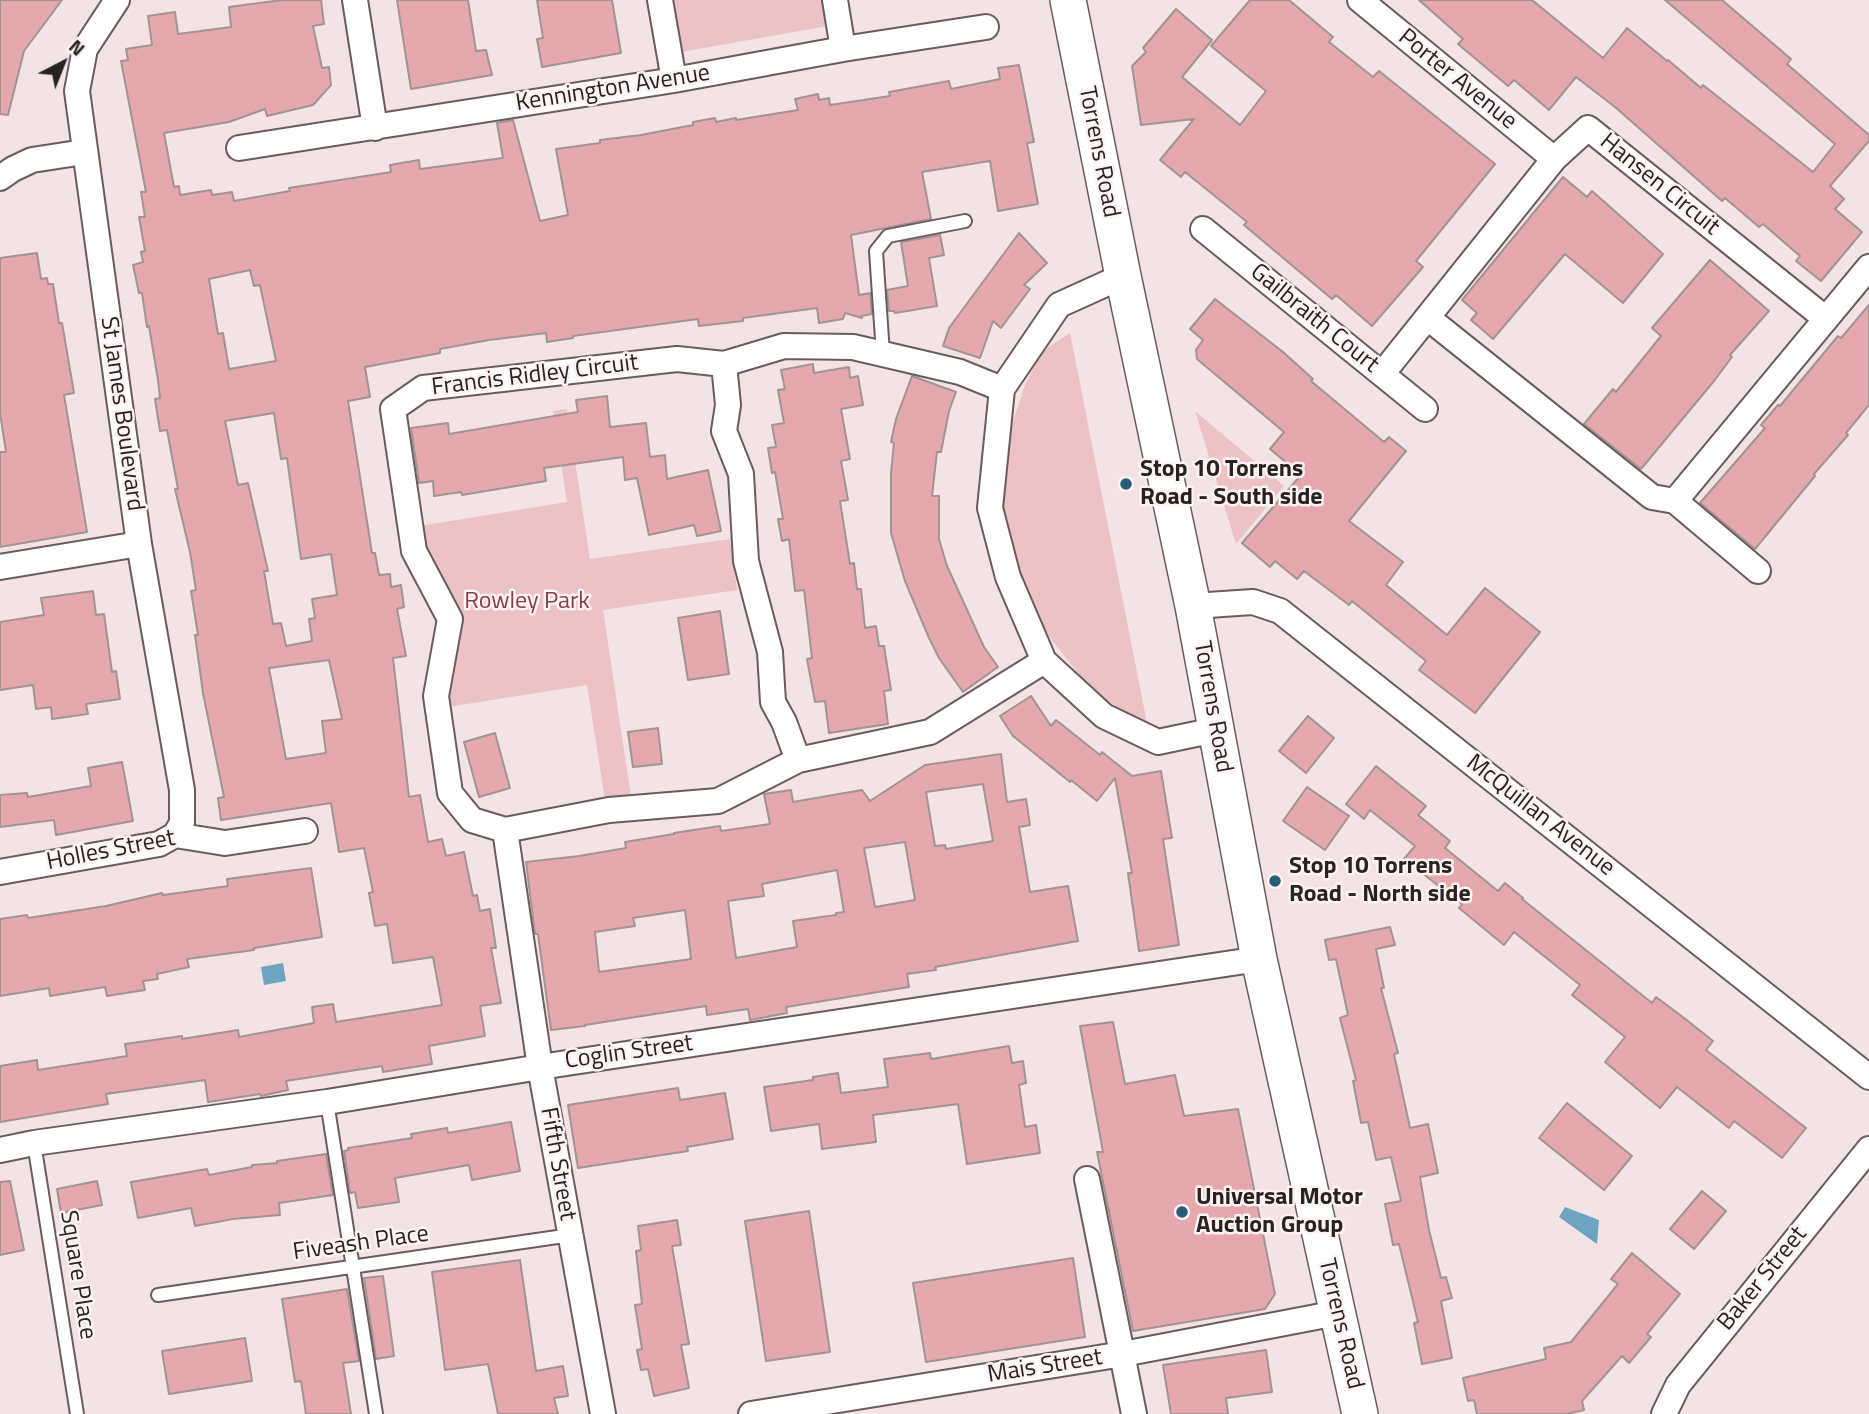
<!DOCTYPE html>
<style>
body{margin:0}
#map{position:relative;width:1869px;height:1414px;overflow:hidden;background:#f3e3e4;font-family:"Titillium Web",sans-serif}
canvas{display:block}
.north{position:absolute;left:28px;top:28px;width:70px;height:70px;-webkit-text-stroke:5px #fef2f2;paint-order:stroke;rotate:42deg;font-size:19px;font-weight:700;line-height:28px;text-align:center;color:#282323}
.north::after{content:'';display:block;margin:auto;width:24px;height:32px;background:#282323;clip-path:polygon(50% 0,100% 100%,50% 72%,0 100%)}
</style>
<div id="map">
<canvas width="1869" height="1414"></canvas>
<div class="north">N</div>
</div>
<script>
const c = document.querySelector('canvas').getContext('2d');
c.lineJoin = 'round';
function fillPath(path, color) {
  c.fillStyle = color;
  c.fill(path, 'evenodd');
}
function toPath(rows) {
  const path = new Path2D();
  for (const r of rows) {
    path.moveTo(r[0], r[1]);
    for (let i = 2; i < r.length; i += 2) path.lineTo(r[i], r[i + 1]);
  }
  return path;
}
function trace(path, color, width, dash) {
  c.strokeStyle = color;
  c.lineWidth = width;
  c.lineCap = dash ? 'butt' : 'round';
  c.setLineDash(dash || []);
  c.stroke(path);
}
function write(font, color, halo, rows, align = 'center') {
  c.font = font + ' "Titillium Web",sans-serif';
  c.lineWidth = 5;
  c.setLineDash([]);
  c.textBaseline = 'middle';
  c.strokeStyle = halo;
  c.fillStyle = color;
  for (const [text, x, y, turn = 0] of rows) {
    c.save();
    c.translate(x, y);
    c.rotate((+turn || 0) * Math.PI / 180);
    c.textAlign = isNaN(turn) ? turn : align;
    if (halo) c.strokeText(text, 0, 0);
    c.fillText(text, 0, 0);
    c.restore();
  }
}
fillPath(toPath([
 [672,0,823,0,828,26,681,52],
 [1070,333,1147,723,1129,716,1106,699,1084,680,1065,657,1039,623,1023,584,1007,536,1002,500,1003,459,1011,427,1025,385,1041,352],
 [567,409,590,559,730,539,737,590,603,610,631,797,605,800,587,685,448,707,443,691,453,617,419,553,420,526,567,502,553,411],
 [1195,411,1284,486,1236,544]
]), '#ecc2c4');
fillPath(toPath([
 [283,963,286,981,264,985,261,967],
 [1565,1207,1599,1220,1597,1244,1559,1217]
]), '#6ea3c1');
const building = toPath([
 [0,0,62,0,24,51,8,115,0,114,0,0],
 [282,0,321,0,324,24,313,26,322,68,329,67,331,85,313,105,267,116,265,109,229,122,164,133,174,187,179,186,180,195,211,190,212,195,232,192,234,201,290,191,289,188,391,172,390,165,419,160,420,169,503,158,497,123,513,120,540,221,568,215,556,149,600,143,600,140,641,135,693,125,693,122,715,118,716,122,736,118,736,120,798,110,795,99,818,94,819,100,829,98,830,105,890,96,889,92,949,81,951,89,1000,79,998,68,1019,65,1034,142,1027,143,1038,204,998,211,990,161,922,172,931,219,851,235,859,295,870,293,872,314,861,316,862,318,845,313,843,319,819,323,817,308,743,318,743,321,699,326,698,319,573,336,573,338,547,342,546,333,489,340,440,349,440,353,365,367,370,397,348,401,372,553,375,553,379,575,390,574,391,587,401,585,404,607,397,609,406,656,393,658,409,797,420,795,428,842,442,839,446,856,464,852,473,896,477,895,480,911,490,909,496,948,491,948,501,1003,480,1006,485,1036,429,1046,432,1064,383,1072,382,1066,286,1081,288,1090,261,1096,260,1094,208,1102,205,1080,106,1094,108,1104,0,1122,0,1066,37,1060,38,1070,127,1056,125,1044,182,1036,182,1039,238,1030,239,1037,314,1023,312,1007,333,1004,336,1022,442,1005,433,957,393,963,387,924,375,926,369,893,373,892,364,848,339,852,331,803,221,820,218,798,224,797,203,693,195,635,198,635,191,591,196,590,190,552,175,489,178,489,167,430,160,431,155,399,160,398,158,380,149,326,147,327,142,293,139,293,133,265,143,262,141,252,145,251,139,217,145,217,141,192,146,192,121,61,128,60,126,49,152,45,148,16,175,12,178,34,231,27,229,7,282,0],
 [250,270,254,286,260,285,276,361,229,369,223,333,218,334,209,279,250,270],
 [274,413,281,459,287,458,301,559,331,554,337,595,312,599,315,618,309,619,312,641,286,646,281,623,273,624,264,571,268,571,248,483,238,485,225,421,274,413],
 [329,660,342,719,322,721,326,753,286,759,269,668,329,660],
 [397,0,468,0,476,51,486,50,492,75,411,89,397,0],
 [537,0,612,0,621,53,542,67,537,39,543,38,537,0],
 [1250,0,1289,0,1333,37,1329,42,1373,77,1379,71,1495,164,1416,261,1423,267,1372,326,1336,295,1332,299,1244,225,1247,222,1185,172,1181,177,1160,160,1194,119,1141,125,1132,66,1146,52,1143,48,1176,9,1212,40,1182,77,1240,125,1266,91,1211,46,1250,0],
 [1419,0,1532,0,1603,58,1627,28,1667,61,1668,60,1701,88,1703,85,1813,172,1835,144,1665,0,1722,0,1791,59,1787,64,1869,135,1869,141,1830,186,1844,199,1835,209,1862,232,1821,281,1796,261,1800,256,1763,224,1759,227,1725,198,1722,201,1615,107,1576,77,1549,110,1514,80,1508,86,1458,44,1463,39,1419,0],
 [1563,177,1587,197,1592,191,1663,254,1623,303,1565,254,1493,339,1471,320,1477,313,1462,300,1563,177],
 [1019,233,1047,263,1024,285,1030,289,1001,328,993,321,980,358,943,346,949,328,1019,233],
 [940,235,944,255,929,258,937,306,895,313,894,311,889,311,887,290,908,286,901,242,940,235],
 [37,253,41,279,47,278,48,284,53,284,59,323,62,323,74,393,64,395,87,532,0,547,0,452,6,452,0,413,0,258,37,253],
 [1710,260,1769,311,1730,355,1732,357,1714,381,1641,469,1584,424,1613,389,1616,392,1661,336,1652,328,1710,260],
 [1215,299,1283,352,1313,379,1311,381,1384,442,1389,437,1406,451,1349,521,1403,562,1386,585,1447,635,1485,588,1540,632,1475,713,1419,670,1426,661,1352,601,1349,605,1304,571,1297,579,1275,561,1270,567,1242,543,1301,475,1270,449,1284,432,1197,359,1196,350,1203,340,1190,329,1215,299],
 [1869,305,1869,405,1846,433,1848,435,1814,474,1815,476,1755,549,1700,503,1765,428,1761,425,1778,405,1780,406,1838,336,1841,338,1869,305],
 [813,364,814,373,849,367,850,378,858,376,863,405,841,409,850,459,841,461,848,500,840,501,850,564,854,563,857,589,861,589,865,628,876,626,879,646,884,646,891,690,884,691,888,724,829,733,825,701,815,702,807,659,812,658,804,590,795,591,789,539,782,541,778,519,783,519,775,472,772,473,768,448,776,447,772,425,784,423,778,390,785,389,781,370,813,364],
 [912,376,956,392,949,411,941,452,937,452,932,496,939,496,939,539,947,566,984,647,998,667,963,692,939,658,929,638,905,581,891,533,891,473,894,443,891,442,896,419,912,376],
 [607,396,610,427,646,423,650,457,665,455,667,479,708,470,721,531,697,536,694,525,649,535,637,478,625,480,623,457,544,468,546,481,462,495,461,492,434,496,433,481,419,483,411,428,448,423,449,434,578,412,576,400,607,396],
 [93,591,96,615,104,614,112,672,116,671,120,699,86,704,88,714,52,719,51,707,36,709,33,685,0,690,0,622,44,615,41,598,93,591],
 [720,611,729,674,688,680,678,618,720,611],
 [1031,696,1051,726,1056,720,1100,755,1102,752,1132,776,1161,771,1172,838,1163,839,1179,945,1139,951,1128,873,1132,873,1115,778,1097,801,1071,780,1070,782,1013,736,1000,716,1031,696],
 [1308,716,1334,738,1306,773,1279,751,1308,716],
 [658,728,662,764,633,767,628,732,658,728],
 [495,733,510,788,479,797,464,742,495,733],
 [1001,754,1007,802,1026,799,1030,825,1019,827,1030,892,1068,886,1078,941,935,967,936,970,907,974,909,987,786,1007,787,1013,750,1020,748,1009,707,1015,706,1006,585,1025,585,1026,551,1030,538,934,535,934,526,862,579,856,626,848,625,842,674,834,674,833,720,826,721,831,770,824,764,794,791,790,793,802,862,790,870,801,925,765,1001,754],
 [983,784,993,841,946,849,945,845,935,846,926,792,983,784],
 [905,842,915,900,875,907,864,848,905,842],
 [837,870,844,912,836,913,836,915,793,921,797,947,736,958,728,901,764,896,762,884,837,870],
 [685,910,691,959,599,972,595,932,635,926,633,918,685,910],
 [122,762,133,821,56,835,54,820,0,827,0,795,27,793,28,797,91,786,88,768,122,762],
 [1376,766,1426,806,1418,815,1450,841,1445,848,1498,891,1505,883,1523,898,1522,899,1652,1003,1656,997,1688,1021,1713,1041,1706,1050,1806,1128,1782,1158,1734,1121,1729,1128,1677,1087,1660,1108,1605,1062,1625,1037,1572,995,1580,985,1514,932,1504,945,1459,908,1462,904,1404,859,1415,846,1370,810,1364,819,1346,804,1376,766],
 [1307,787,1349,816,1325,850,1283,821,1307,787],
 [311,868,322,937,254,948,254,950,187,959,189,967,157,974,158,979,143,981,145,990,107,996,105,987,50,996,49,988,0,996,0,919,27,915,28,918,106,906,162,893,163,895,228,886,227,879,311,868],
 [1390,927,1395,945,1376,949,1384,988,1381,988,1398,1053,1394,1054,1410,1128,1428,1124,1438,1173,1420,1177,1429,1230,1441,1278,1446,1277,1452,1298,1441,1301,1452,1358,1422,1364,1414,1323,1418,1322,1399,1244,1393,1245,1385,1204,1401,1201,1391,1157,1376,1160,1368,1122,1361,1123,1353,1081,1356,1080,1340,1018,1348,1015,1336,959,1329,960,1325,940,1390,927],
 [1113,1022,1125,1084,1175,1075,1184,1116,1238,1109,1275,1294,1265,1309,1133,1331,1097,1152,1103,1152,1080,1026,1113,1022],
 [1009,1046,1012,1063,1023,1061,1026,1083,1019,1085,1025,1127,1036,1125,1040,1153,967,1164,958,1104,873,1115,876,1142,822,1149,819,1124,771,1131,764,1087,813,1080,813,1077,838,1073,841,1093,888,1087,884,1059,930,1053,931,1059,1009,1046],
 [678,1088,680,1100,725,1093,733,1139,687,1147,688,1151,578,1168,568,1105,678,1088],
 [1567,1103,1632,1156,1604,1190,1539,1138,1567,1103],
 [511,1122,520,1171,472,1180,469,1165,395,1178,399,1202,358,1208,355,1192,350,1193,344,1151,349,1150,348,1148,412,1138,411,1134,447,1128,448,1133,511,1122],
 [326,1154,333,1195,279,1203,280,1215,233,1219,195,1226,191,1208,138,1218,131,1182,207,1169,209,1175,252,1167,252,1165,277,1163,277,1161,326,1154],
 [10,1181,24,1250,0,1255,0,1182,10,1181],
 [97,1181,102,1205,61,1213,57,1189,97,1181],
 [1702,1191,1726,1211,1694,1249,1670,1229,1702,1191],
 [809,1211,830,1352,766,1361,745,1221,809,1211],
 [677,1220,681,1245,672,1246,689,1344,681,1345,689,1388,654,1396,648,1369,641,1370,637,1350,642,1349,635,1305,642,1304,636,1251,641,1250,638,1226,677,1220],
 [1632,1253,1680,1294,1647,1334,1651,1337,1629,1363,1622,1356,1582,1401,1584,1410,1566,1414,1477,1414,1474,1400,1468,1401,1463,1378,1546,1359,1544,1348,1571,1342,1618,1284,1611,1279,1632,1253],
 [1073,1258,1085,1337,926,1362,913,1283,1073,1258],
 [520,1260,536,1371,563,1366,568,1396,554,1398,558,1414,498,1414,488,1364,445,1370,432,1272,520,1260],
 [383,1276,394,1356,376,1359,364,1278,383,1276],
 [347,1289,359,1361,343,1363,351,1414,306,1414,301,1381,295,1382,282,1299,347,1289],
 [245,1338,252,1381,169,1394,162,1351,245,1338],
 [1266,1350,1272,1392,1226,1398,1228,1414,1171,1414,1163,1365,1266,1350]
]);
fillPath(building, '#e5a9ad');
trace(building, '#a29394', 2);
const lane = toPath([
 [883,354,876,251,888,236,965,221],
 [327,1102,376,1414],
 [34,1143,77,1414],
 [158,1295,571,1235]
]);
const street = toPath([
 [117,0,85,49,77,91,139,544,182,790,182,823,175,835],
 [355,0,375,128],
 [660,0,674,80],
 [835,0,843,49],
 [1360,0,1554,159],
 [239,148,674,80,843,49,986,27],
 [0,178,13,169,32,160,84,152],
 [1203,229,1425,409],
 [1123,276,1059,305,1002,389,990,508,1008,577,1044,661,1104,716,1158,742,1215,730],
 [1428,318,1652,497,1675,501,1758,571],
 [724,364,728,405,724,431,741,474,746,561,770,652,773,702,784,722,798,760],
 [1382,374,1554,159,1588,128,1826,319],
 [1002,389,960,372,853,347,784,346,724,364,677,359,423,388,393,409,414,551,450,619,436,696,450,793,472,820,505,830,609,810,718,801,798,760,930,732,1044,661],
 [1675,501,1869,267],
 [0,567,139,544],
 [1193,606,1253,602,1280,611,1869,1077],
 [505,830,540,1067,603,1414],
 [0,872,159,844,175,835,225,843,305,831],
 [0,1150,34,1143,327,1102,540,1067,1259,959],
 [1087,1179,1134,1414],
 [751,1414,1123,1354,1337,1313],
 [1664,1414,1678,1385,1869,1149]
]);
const secondary = toPath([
 [1068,0,1123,276,1193,606,1259,959,1360,1414]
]);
trace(lane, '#6a5c5d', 16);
trace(street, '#6a5c5d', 28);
trace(secondary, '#6a5c5d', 38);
trace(lane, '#fff', 12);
trace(street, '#fff', 24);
trace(secondary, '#fff', 35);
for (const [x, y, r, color] of [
 [1126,484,7,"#275d78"],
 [1275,881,7,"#275d78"],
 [1182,1212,7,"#275d78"]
]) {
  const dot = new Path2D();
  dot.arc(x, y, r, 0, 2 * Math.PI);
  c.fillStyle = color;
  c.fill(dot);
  trace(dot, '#fef2f2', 2.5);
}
write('24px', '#282323', '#fef2f2', [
 ["Porter Avenue",1457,80,39],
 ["Kennington Avenue",613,89,-9],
 ["Torrens Road",1098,152,79],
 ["Hansen Circuit",1659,185,39],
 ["Gailbraith Court",1314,319,39],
 ["Francis Ridley Circuit",535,376,-7],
 ["St James Boulevard",121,414,82],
 ["Torrens Road",1212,707,80],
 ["McQuillan Avenue",1540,816,38],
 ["Holles Street",111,851,-11],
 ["Coglin Street",629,1053,-8],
 ["Fifth Street",557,1164,80],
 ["Fiveash Place",361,1244,-8],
 ["Square Place",77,1275,81],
 ["Baker Street",1763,1279,-51],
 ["Torrens Road",1340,1324,77],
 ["Mais Street",1045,1367,-9]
]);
write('bold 24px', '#282323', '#fef2f2', [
 ["Stop 10 Torrens",1140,470],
 ["Road - South side",1140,498],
 ["Stop 10 Torrens",1289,867],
 ["Road - North side",1289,895],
 ["Universal Motor",1196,1198],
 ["Auction Group",1196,1226]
], 'left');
write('24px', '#873d46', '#fef2f2', [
 ["Rowley Park",527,602]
]);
</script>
